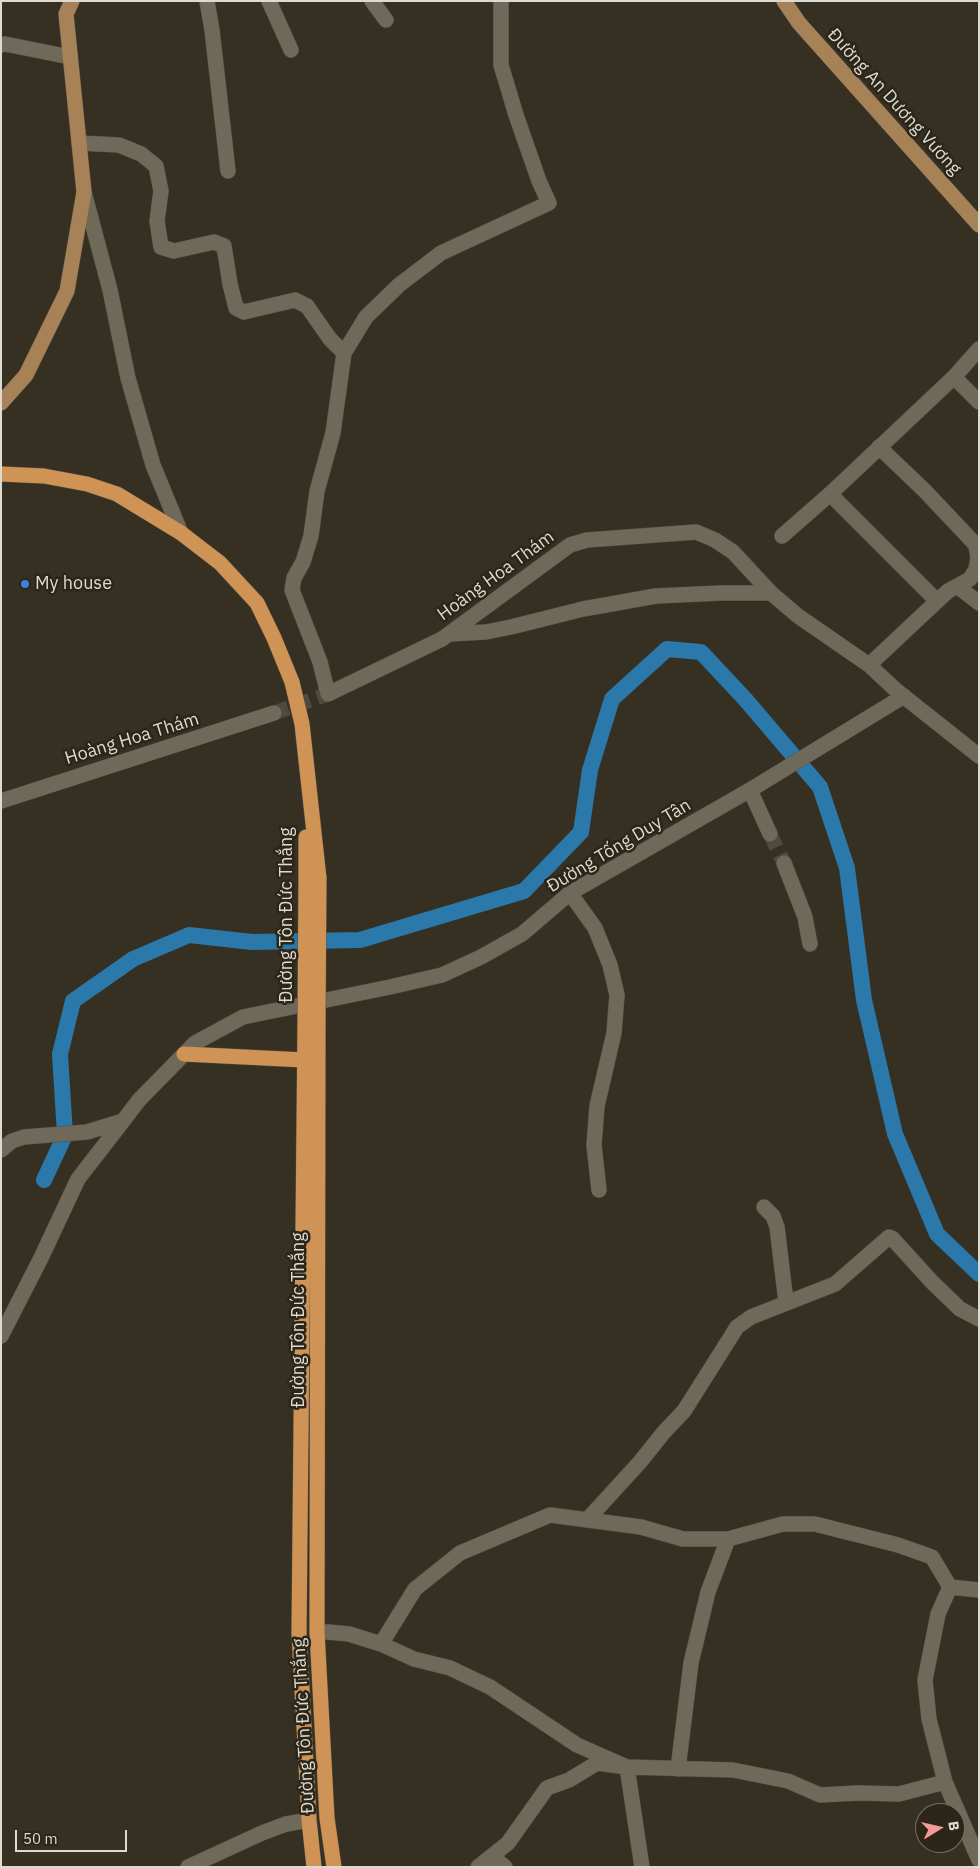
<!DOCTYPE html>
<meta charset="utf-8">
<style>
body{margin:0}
#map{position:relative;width:980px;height:1868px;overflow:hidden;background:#363023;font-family:"IBM Plex Sans",sans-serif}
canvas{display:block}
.frame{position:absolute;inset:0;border:2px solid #dddad1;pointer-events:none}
.north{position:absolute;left:915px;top:1803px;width:50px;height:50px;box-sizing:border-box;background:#2c2619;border:1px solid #736e63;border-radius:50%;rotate:81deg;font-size:14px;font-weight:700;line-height:20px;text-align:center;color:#dddad1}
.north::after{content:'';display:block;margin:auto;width:18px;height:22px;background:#f59b97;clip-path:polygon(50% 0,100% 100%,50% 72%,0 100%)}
.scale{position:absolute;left:15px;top:1830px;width:112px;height:22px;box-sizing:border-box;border:2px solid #dddad1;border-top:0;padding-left:6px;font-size:15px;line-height:18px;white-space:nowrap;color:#dddad1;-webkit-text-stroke:4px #2c2619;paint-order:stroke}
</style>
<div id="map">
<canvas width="980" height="1868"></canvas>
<div class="frame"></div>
<div class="north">B</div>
<div class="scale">50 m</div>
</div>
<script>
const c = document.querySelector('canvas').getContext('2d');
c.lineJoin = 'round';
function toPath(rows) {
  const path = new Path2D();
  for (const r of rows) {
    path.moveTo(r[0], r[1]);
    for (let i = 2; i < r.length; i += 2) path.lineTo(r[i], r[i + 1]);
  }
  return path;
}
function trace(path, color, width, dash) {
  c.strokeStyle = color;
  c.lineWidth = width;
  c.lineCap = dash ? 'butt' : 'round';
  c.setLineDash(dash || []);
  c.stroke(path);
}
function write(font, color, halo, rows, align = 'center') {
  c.font = font + ' "IBM Plex Sans",sans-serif';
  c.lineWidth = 5;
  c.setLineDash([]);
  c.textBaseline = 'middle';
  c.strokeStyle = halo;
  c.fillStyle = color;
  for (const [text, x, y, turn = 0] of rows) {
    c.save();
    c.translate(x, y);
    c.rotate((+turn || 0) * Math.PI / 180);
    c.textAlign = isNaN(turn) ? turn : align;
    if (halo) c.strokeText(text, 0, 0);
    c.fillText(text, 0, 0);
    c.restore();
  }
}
trace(toPath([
 [44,1180,65,1135,60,1054,73,1001,133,959,189,935,252,942,360,940,524,891,581,832,590,770,612,699,667,649,701,652,745,699,820,787,847,868,864,1000,895,1134,937,1234,979,1274]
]), '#2a79aa', 16);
trace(toPath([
 [274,713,328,694],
 [770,834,784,863]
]), '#4f4a3d', 15, [15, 8]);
const minor = toPath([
 [207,1,212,30,228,171],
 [269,1,291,50],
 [372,1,386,20],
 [501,1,501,65,516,115,539,181,549,203,441,253,399,285,366,317,344,353,333,433,317,491,311,536,303,562,294,578,292,590,320,662,328,694,442,639,570,545,587,540,696,532,715,540,733,552,771,593,798,616,869,665,897,691,979,756],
 [1,45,5,44,70,57],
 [79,143,119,145,141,154,156,166,161,191,157,221,161,247,174,251,214,242,224,246,230,284,236,308,244,312,295,300,307,306,330,339,344,353],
 [84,192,110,290,128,378,153,465,181,533],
 [954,377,979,402],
 [830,494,937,601],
 [782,536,830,494,954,377,979,349],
 [957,586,979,603],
 [449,634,486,632,511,627,583,609,656,596,721,593,771,593],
 [869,665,948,591,970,579,976,569,978,558,976,545,925,491,879,447],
 [750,790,770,834],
 [1,801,274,713],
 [784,863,805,917,810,944],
 [570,893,595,928,610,965,617,995,614,1033,597,1106,594,1145,599,1190],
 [1,1150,12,1141,24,1137,87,1132,123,1121,139,1100,195,1043,243,1017,390,987,442,975,481,957,522,934,570,893,750,790,904,696],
 [764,1207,773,1216,777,1227,786,1302],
 [1,1336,41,1258,78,1179,123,1121],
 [587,1520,640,1462,664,1432,684,1411,737,1327,751,1317,835,1284,889,1237,892,1238,932,1282,960,1309,979,1319],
 [979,1590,950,1587,938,1614,925,1680,929,1719,945,1782,979,1860],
 [317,1632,328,1632,349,1634,381,1644,414,1659,450,1668,490,1687,577,1745,627,1767,642,1867],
 [381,1644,415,1589,460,1553,550,1515,641,1527,683,1539,728,1539,783,1524,815,1524,898,1545,932,1557,950,1587],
 [678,1769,691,1663,708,1592,728,1539],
 [492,1856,505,1867],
 [188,1867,262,1833,286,1824,309,1820],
 [478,1867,508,1843,547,1788,569,1780,597,1763,627,1767,733,1770,788,1781,820,1795,858,1793,899,1794,945,1782]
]);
const major = toPath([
 [784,1,799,23,979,225],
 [1,403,26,375,67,291,84,192,66,14,72,1]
]);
const highway = toPath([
 [1,474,44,476,87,484,117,494,181,533,220,563,257,603,274,638,292,682,302,724,319,878],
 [306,877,306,837],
 [318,1022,317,1632,327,1818,334,1867],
 [305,1023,299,1633,309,1820,314,1867],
 [184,1054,304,1060]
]);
trace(minor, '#534e43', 16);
trace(major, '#534e43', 16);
trace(highway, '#534e43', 16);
trace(minor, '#6f695a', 15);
trace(major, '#a88257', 15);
trace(highway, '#ce9355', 15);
const highwayBridge = toPath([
 [318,1022,319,878],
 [305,1023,306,877]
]);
trace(highwayBridge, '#534e43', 16, []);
trace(highwayBridge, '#ce9355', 15);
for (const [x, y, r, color] of [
 [25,584,5,"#3f7fe0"]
]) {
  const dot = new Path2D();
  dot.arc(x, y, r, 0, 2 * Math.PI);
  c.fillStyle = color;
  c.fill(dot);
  trace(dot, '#2c2619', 2);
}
write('18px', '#dddad1', '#2c2619', [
 ["Đường An Dương Vương",894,102,48],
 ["Hoàng Hoa Thám",496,576,-36],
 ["Hoàng Hoa Thám",132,739,-17],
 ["Đường Tống Duy Tân",619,846,-31],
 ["Đường Tôn Đức Thắng",287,915,-90],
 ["Đường Tôn Đức Thắng",299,1320,-90],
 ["Đường Tôn Đức Thắng",304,1726,-93]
]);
write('18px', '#dddad1', '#2c2619', [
 ["My house",35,584]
], 'left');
</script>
